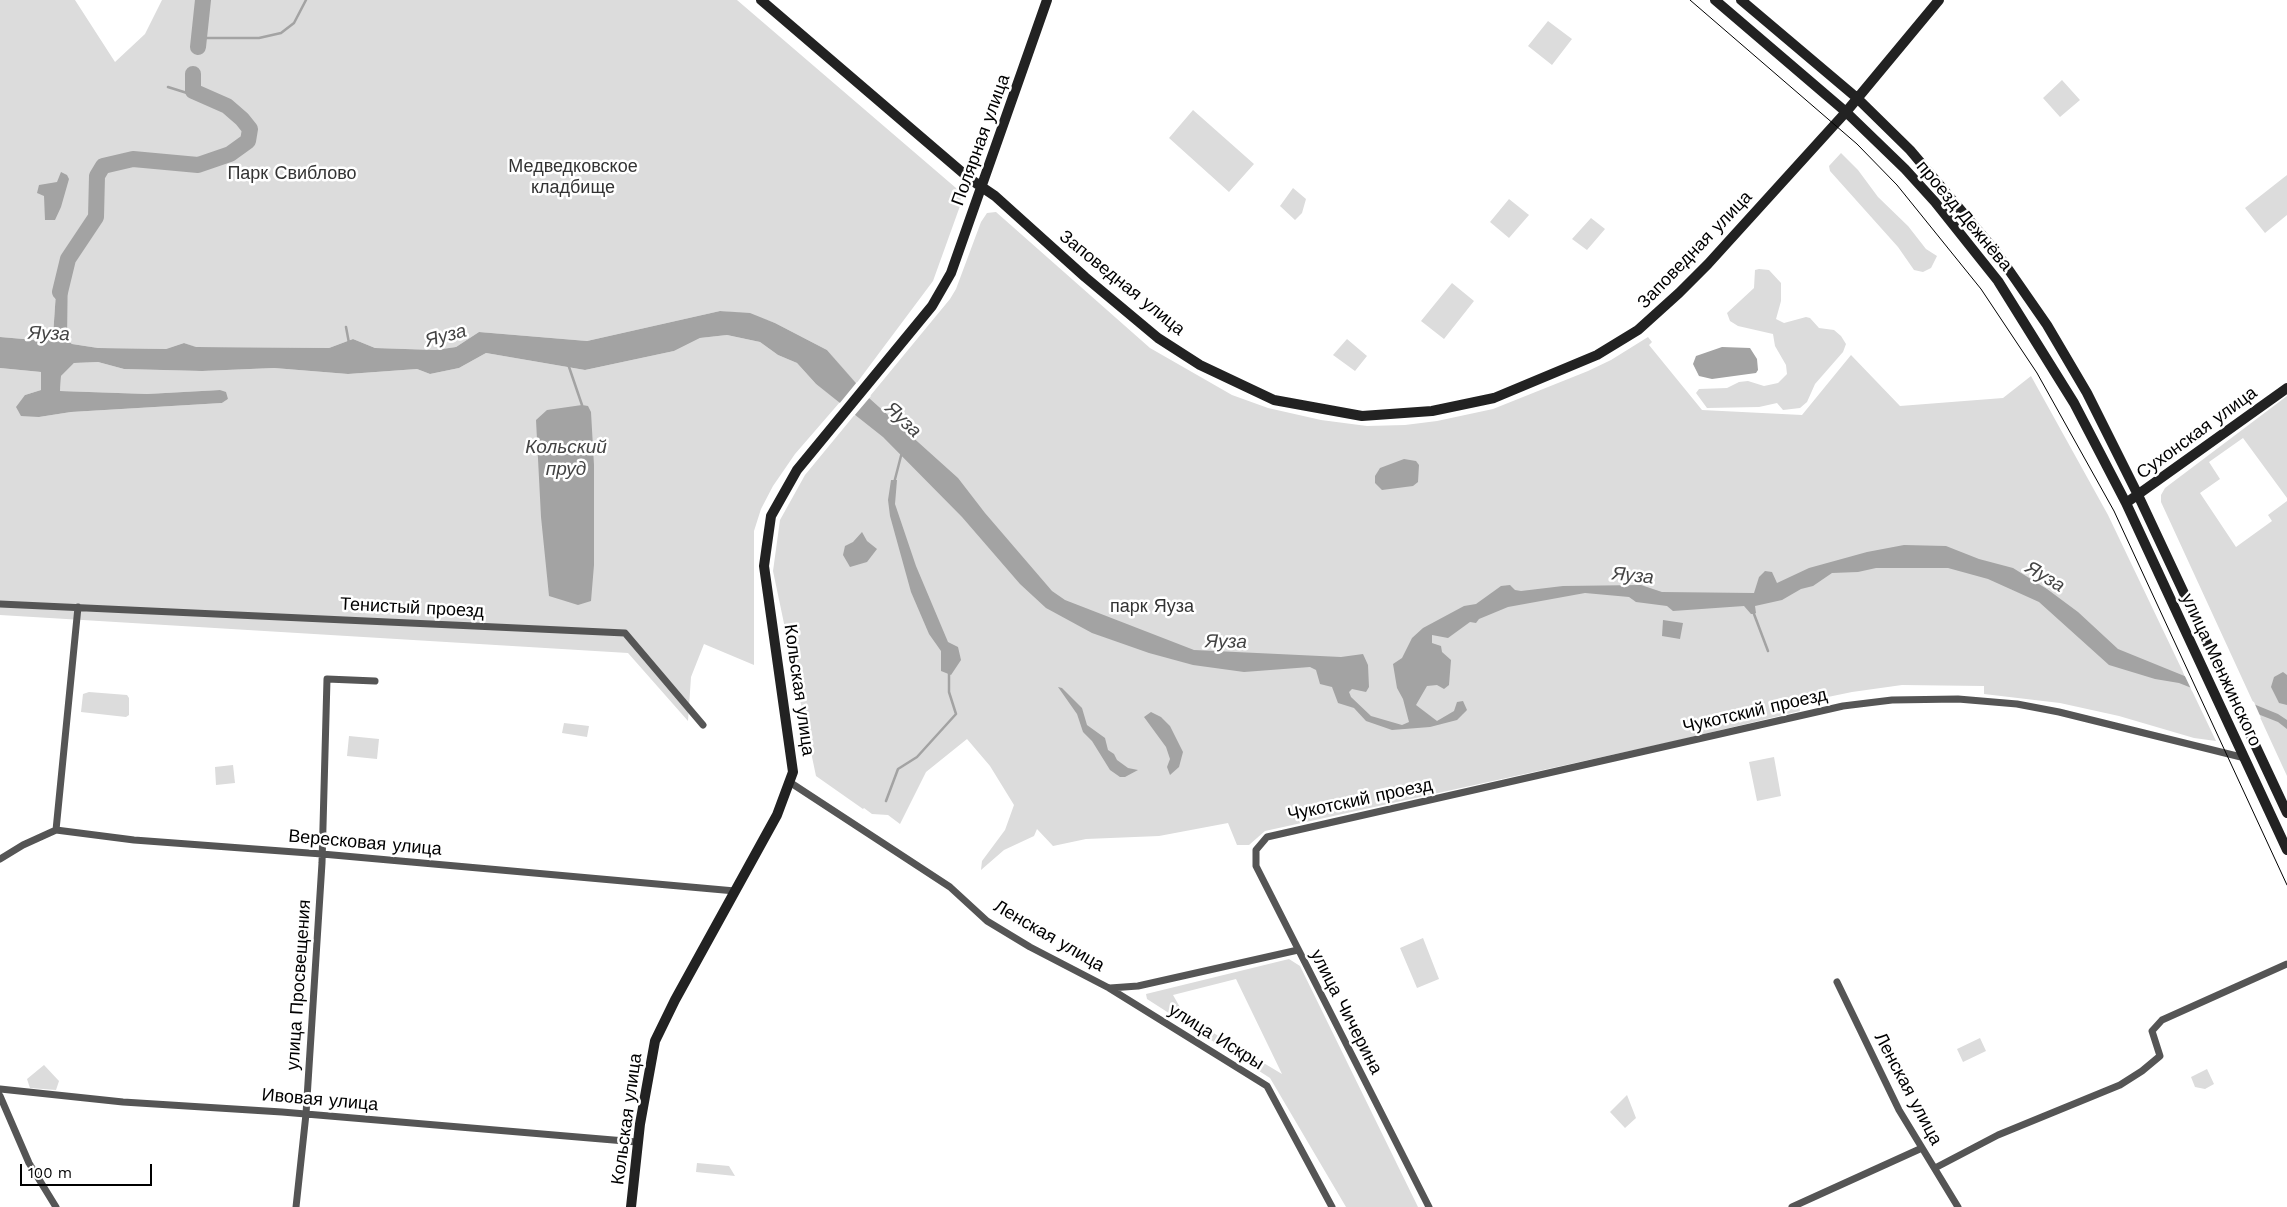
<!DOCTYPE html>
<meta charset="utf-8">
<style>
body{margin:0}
#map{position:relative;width:2287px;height:1207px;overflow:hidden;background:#fff;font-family:"Work Sans",sans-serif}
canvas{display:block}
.scale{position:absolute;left:20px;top:1164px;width:132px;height:22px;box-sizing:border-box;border:2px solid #000;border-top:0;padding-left:6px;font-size:15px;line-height:18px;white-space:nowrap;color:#000;-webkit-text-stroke:4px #fff;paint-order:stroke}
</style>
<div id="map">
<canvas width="2287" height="1207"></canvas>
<div class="scale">100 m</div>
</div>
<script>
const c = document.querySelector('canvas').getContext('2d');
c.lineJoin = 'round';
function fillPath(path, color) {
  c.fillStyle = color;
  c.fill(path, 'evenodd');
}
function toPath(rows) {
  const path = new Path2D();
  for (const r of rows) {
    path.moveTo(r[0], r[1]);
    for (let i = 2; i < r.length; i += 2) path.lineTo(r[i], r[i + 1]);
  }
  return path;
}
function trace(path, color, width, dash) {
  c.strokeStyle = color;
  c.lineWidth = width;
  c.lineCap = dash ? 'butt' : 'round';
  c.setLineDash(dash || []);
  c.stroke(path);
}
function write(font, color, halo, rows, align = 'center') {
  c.font = font + ' "Work Sans",sans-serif';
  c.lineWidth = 5;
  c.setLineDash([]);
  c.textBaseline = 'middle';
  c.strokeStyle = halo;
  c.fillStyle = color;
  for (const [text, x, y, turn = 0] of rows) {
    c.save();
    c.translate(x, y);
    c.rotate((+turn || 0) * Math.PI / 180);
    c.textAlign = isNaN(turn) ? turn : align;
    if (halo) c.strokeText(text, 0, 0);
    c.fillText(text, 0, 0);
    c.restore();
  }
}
fillPath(toPath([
 [0,0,75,0,115,62,145,34,162,0,737,0,956,188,961,196,960,206,933,281,856,384,827,350,775,323,750,314,720,311,587,341,479,332,456,347,435,350,375,348,353,339,329,348,195,347,184,343,166,349,98,348,72,344,67,340,67,264,56,292,53,336,47,341,0,337],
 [1548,21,1572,39,1552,65,1528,46],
 [2062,80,2080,100,2060,117,2043,98],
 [1193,110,1254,164,1229,192,1169,138],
 [1841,153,1858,170,1878,197,1908,226,1926,249,1937,256,1931,268,1923,272,1914,270,1898,247,1830,171,1829,166],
 [2287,175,2287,215,2265,233,2245,208],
 [1293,188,1306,199,1302,213,1295,220,1280,206],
 [1509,199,1529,215,1509,238,1490,222],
 [996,212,1150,348,1232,395,1268,408,1321,420,1367,426,1405,425,1437,421,1493,409,1588,371,1611,360,1648,337,1652,342,1649,345,1702,410,1802,415,1851,355,1900,406,2003,398,2031,376,2108,515,2216,741,2194,738,2119,716,2060,703,1984,694,1984,686,1902,685,1852,692,1799,703,1800,711,1675,741,1265,831,1249,845,1237,845,1228,823,1159,836,1086,839,1053,846,1037,829,1034,836,1004,850,981,870,982,861,1005,830,1014,805,990,766,967,739,926,772,900,824,888,815,872,814,864,808,863,809,816,776,773,571,780,520,805,475,950,299,956,289,981,222,987,213],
 [1591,218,1605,229,1587,250,1572,239],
 [1759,269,1769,270,1781,283,1781,301,1776,319,1784,323,1806,317,1810,318,1819,328,1834,330,1841,336,1846,344,1843,352,1815,384,1807,402,1800,408,1783,410,1777,403,1759,407,1707,408,1696,393,1699,389,1727,388,1739,382,1748,381,1764,386,1778,383,1787,374,1786,365,1775,346,1773,334,1738,326,1730,321,1727,313,1754,288,1755,270],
 [1452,283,1474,301,1444,339,1421,321],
 [727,335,760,342,778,355,797,363,816,384,840,402,795,454,773,486,761,509,754,531,754,665,704,644,691,677,688,721,628,653,0,615,0,368,41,372,41,390,25,395,39,417,71,412,222,403,228,399,220,390,147,394,60,391,61,376,74,363,98,362,124,369,202,371,274,368,348,374,417,369,430,374,459,368,486,353,585,370,674,351,700,338],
 [1347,339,1367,356,1355,371,1333,355],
 [2287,396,2287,498,2243,438,2209,462,2220,479,2200,493,2236,547,2272,521,2268,515,2287,501,2287,776,2161,502,2161,495,2165,488],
 [89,692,127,695,129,698,129,715,126,717,81,712,83,694],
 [564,723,589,726,587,737,562,733],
 [349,736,379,739,377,759,347,756],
 [1774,757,1781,796,1757,801,1749,762],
 [233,765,235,783,216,785,215,767],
 [1423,938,1439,979,1417,988,1400,948],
 [1289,959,1300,966,1418,1207,1346,1207,1270,1078,1147,999,1146,994],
 [1236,979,1282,1074,1185,1016,1173,995],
 [1980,1038,1986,1051,1963,1062,1957,1049],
 [44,1065,59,1081,56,1090,30,1088,27,1079],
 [2207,1069,2214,1084,2205,1089,2195,1087,2191,1077],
 [1627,1095,1636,1118,1625,1128,1610,1112],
 [697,1163,729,1166,735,1176,696,1172]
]), '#dcdcdc');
fillPath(toPath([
 [61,172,67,175,69,179,61,207,55,220,45,220,44,196,37,193,39,185,57,182],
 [68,262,67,340,72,344,98,348,166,349,184,343,196,347,329,348,353,339,375,348,435,350,456,347,479,332,587,341,720,311,750,313,775,323,827,350,869,398,958,478,985,513,1052,591,1065,600,1194,650,1341,657,1363,654,1368,665,1369,687,1366,692,1352,689,1349,692,1351,697,1371,716,1402,725,1409,722,1403,699,1397,688,1393,664,1402,658,1412,638,1423,628,1464,606,1476,604,1501,586,1510,585,1515,590,1521,591,1563,586,1641,585,1662,592,1754,593,1759,577,1765,571,1772,572,1777,583,1809,568,1867,552,1904,545,1946,546,1979,559,2013,568,2047,589,2078,612,2118,649,2278,714,2287,720,2287,729,2278,722,2179,683,2155,679,2109,665,2039,602,1988,579,1948,568,1876,568,1858,572,1832,573,1813,586,1801,589,1782,600,1755,606,1756,613,1754,614,1751,614,1744,606,1673,611,1667,606,1636,602,1629,597,1585,593,1508,607,1479,619,1476,623,1470,622,1448,638,1432,635,1432,643,1441,646,1442,652,1451,660,1449,685,1444,689,1437,685,1427,686,1416,705,1437,721,1454,711,1457,702,1463,701,1467,710,1457,720,1430,727,1392,730,1366,721,1354,708,1338,703,1332,687,1320,684,1316,670,1310,667,1244,672,1193,665,1149,653,1092,633,1046,608,1020,584,962,517,883,437,816,384,797,363,778,355,760,342,727,335,700,338,674,351,585,370,486,353,459,368,430,374,417,369,348,374,274,368,202,371,124,369,98,362,74,363,61,376,60,391,147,394,220,390,226,392,228,399,222,403,71,412,39,417,21,416,16,407,25,395,41,390,41,372,0,368,0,337,47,341,53,336,56,292],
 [1722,347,1750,348,1757,359,1758,370,1756,373,1712,379,1699,376,1693,364,1696,356],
 [582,405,588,406,591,412,594,465,594,565,591,601,578,605,549,596,541,517,536,420,547,410],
 [1404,459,1416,461,1419,465,1418,482,1413,486,1382,490,1375,483,1375,476,1380,468],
 [891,480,897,480,895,504,916,566,948,642,958,647,961,660,951,675,941,671,941,651,929,634,911,592,890,516,888,500],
 [862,532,867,541,877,549,867,562,850,567,843,555,845,546,853,542],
 [1663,620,1683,623,1680,639,1662,636],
 [2283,672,2287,675,2287,705,2279,703,2271,687,2274,677],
 [1058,687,1062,688,1082,708,1087,725,1105,738,1108,750,1114,754,1117,760,1128,768,1138,770,1125,777,1120,777,1110,770,1092,741,1083,732,1077,714],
 [1151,712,1161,717,1170,726,1183,752,1179,767,1170,775,1167,767,1170,759,1166,747,1144,717]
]), '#a3a3a3');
fillPath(toPath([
 [857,382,871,396,854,416,839,404],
 [2183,672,2254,702,2261,718,2192,691]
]), '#fff');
trace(toPath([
 [199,38,259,38,281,33,294,23,306,0],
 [168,87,187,93,193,91],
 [346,327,349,343],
 [568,364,582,405],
 [894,483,902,452],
 [1754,614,1768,651],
 [886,801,898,769,917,757,956,714,949,692,949,671]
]), '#a3a3a3', 2.5);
trace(toPath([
 [198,47,203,0],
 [60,292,68,259,96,217,97,176,103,166,133,159,198,165,230,154,248,141,250,129,242,119,227,106,193,91,193,74]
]), '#a3a3a3', 16);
trace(toPath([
 [0,604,625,633,703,725],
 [791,783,950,887,987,921,1030,947,1109,988,1267,1086,1332,1207],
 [56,830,78,607],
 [0,859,23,845,56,830,134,840,322,854,735,891],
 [1837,982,1899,1110,1958,1207],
 [1110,988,1138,986,1298,950],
 [0,1089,123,1102,282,1112,637,1142],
 [0,1096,29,1163,56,1207],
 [1935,1168,1998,1135,2120,1085,2142,1071,2160,1056,2152,1031,2162,1020,2287,964],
 [296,1207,306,1114,322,863,327,679,375,681],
 [1429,1207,1256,866,1256,850,1267,837,1843,706,1892,700,1958,699,2017,704,2059,712,2245,758],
 [1792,1207,1922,1148]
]), '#555', 7);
trace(toPath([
 [761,0,970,179,995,196,1085,277,1158,338,1200,365,1274,400,1362,416,1432,411,1494,398,1597,355,1638,330,1679,293,1708,264,1846,112,1939,0],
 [1715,0,1846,112,1905,169,1935,202,1998,281,2074,403,2126,503,2287,850],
 [1741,0,1857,98,1910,150,1997,253,2047,325,2087,393,2138,495,2287,813],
 [2126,503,2287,388],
 [631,1207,640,1124,655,1041,675,1000,777,815,793,772,764,566,771,516,797,470,932,306,951,273,1047,0]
]), '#222', 10);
trace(toPath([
 [1690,0,1857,144,1897,185,1981,289,2037,373,2114,511,2287,885]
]), '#000', 1);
write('18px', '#000', '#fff', [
 ["Полярная улица",981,140,-70],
 ["проезд Дежнёва",1964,216,50],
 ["Заповедная улица",1695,250,-46],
 ["Заповедная улица",1122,283,39],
 ["Сухонская улица",2197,433,-36],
 ["Тенистый проезд",412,608,3],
 ["улица Менжинского",2221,670,65],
 ["Кольская улица",799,690,82],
 ["Чукотский проезд",1755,711,-13],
 ["Чукотский проезд",1360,800,-12],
 ["Вересковая улица",365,843,5],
 ["Ленская улица",1049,936,30],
 ["улица Просвещения",299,985,-86],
 ["улица Чичерина",1346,1012,63],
 ["улица Искры",1216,1037,32],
 ["Ленская улица",1908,1089,62],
 ["Ивовая улица",320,1100,5],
 ["Кольская улица",627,1119,-82]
]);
write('18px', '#333', '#fff', [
 ["Медведковское",573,167],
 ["кладбище",573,188],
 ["Парк Свиблово",292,174],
 ["парк Яуза",1152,607]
]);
write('italic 19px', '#444', '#fff', [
 ["Яуза",49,334,2],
 ["Яуза",446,336,-15],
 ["Яуза",903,420,44],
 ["Кольский",566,447],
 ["пруд",566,469],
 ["Яуза",1633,576,6],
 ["Яуза",2045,577,31],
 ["Яуза",1226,642,1]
]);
</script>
